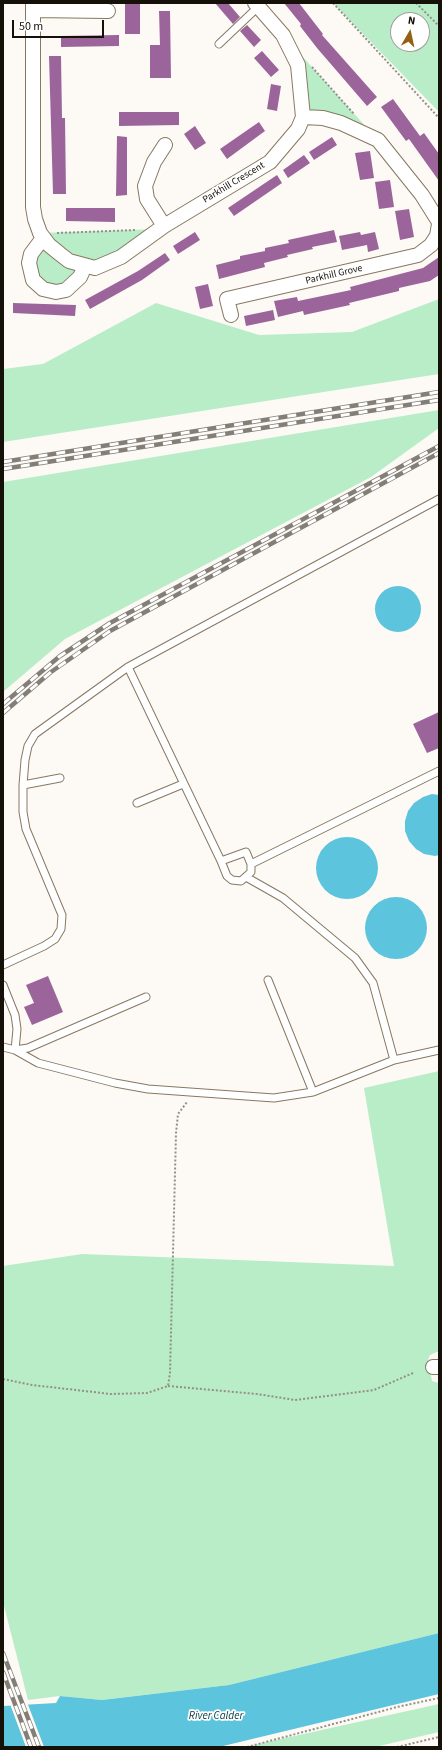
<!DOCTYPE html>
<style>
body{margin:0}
#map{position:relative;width:442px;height:1750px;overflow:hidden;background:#fdfaf5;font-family:"Source Sans 3",sans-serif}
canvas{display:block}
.frame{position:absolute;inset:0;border:4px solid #161108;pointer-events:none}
.north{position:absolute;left:390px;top:12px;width:40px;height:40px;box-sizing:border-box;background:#fff;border:1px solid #a2a09c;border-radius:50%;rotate:9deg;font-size:11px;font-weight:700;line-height:16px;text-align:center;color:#161108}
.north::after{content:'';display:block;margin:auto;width:14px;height:18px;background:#936112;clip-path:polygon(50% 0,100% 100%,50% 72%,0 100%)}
.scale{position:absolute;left:12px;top:20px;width:92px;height:18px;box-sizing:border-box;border:2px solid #161108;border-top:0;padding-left:5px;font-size:12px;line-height:14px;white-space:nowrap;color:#161108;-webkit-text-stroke:3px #fff;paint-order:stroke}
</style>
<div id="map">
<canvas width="442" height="1750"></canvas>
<div class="frame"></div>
<div class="north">N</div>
<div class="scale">50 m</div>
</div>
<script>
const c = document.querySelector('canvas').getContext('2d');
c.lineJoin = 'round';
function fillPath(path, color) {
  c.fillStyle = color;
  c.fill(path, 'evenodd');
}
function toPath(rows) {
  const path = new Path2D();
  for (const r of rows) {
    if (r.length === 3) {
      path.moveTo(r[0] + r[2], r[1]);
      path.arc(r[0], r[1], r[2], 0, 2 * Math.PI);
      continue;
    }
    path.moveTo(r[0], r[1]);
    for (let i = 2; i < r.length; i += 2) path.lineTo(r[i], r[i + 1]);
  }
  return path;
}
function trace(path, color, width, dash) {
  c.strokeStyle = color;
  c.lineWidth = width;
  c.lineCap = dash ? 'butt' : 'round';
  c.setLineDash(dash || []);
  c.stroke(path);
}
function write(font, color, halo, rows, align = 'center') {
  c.font = font + ' "Source Sans 3",sans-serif';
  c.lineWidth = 3.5;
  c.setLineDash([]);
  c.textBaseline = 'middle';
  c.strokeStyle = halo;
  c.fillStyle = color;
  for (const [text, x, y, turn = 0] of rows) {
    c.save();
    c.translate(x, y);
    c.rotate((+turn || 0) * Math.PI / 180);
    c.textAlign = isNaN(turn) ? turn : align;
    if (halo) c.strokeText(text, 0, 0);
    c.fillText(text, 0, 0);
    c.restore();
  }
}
fillPath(toPath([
 [333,3,439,3,439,112],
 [398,20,422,20,422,44,398,44],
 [283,35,378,140,303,117,301,90],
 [160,229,95,268,74,284,43,289,31,254,40,233],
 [439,299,439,374,3,442,3,369,43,364,156,303,259,335,352,332],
 [439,410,439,428,371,477,65,639,3,692,3,482],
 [439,1071,439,1351,430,1355,428,1360,432,1381,439,1383,439,1633,229,1685,102,1700,60,1696,28,1700,3,1602,3,1266,82,1254,394,1266,364,1088],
 [439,1704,439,1732,375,1747,245,1747]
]), '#b8edc8');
fillPath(toPath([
 [398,609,23],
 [432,794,439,795,439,855,435,856,424,854,416,849,409,841,405,831,405,821,408,811,414,803,423,797],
 [347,868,31],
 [396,928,31],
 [439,1633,439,1694,219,1747,3,1747,3,1706,56,1703,60,1696,102,1700,229,1685]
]), '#5dc4dd');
fillPath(toPath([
 [27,1702,44,1747,26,1747,10,1704]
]), '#fdfaf5');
fillPath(toPath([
 [125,3,140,3,140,34,125,34],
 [215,3,228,3,240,17,233,24],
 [284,3,299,3,323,34,322,35,377,97,367,106,317,48,300,26,301,24],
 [159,11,170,11,171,78,150,78,150,45,160,45],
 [247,25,261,40,254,47,240,31],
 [119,35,119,46,61,47,61,36],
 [262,51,279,70,271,77,254,58],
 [49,56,61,56,62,118,65,118,66,194,53,194],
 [271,84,281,86,277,111,267,109],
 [393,99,420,136,424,133,439,154,439,181,409,139,406,141,381,107],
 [119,112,179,112,179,125,119,126],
 [259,122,265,131,227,159,220,149],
 [195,126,206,143,195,150,184,134],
 [117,136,127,137,127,195,116,196],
 [332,137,337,145,314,160,309,152],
 [370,151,374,178,360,180,355,153],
 [304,155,310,163,288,178,283,170],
 [277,175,282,183,234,216,228,208],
 [390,180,394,207,379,209,375,182],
 [66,208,115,208,115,222,66,221],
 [409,209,414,237,400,240,395,211],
 [334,230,337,242,312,247,313,249,287,255,288,257,264,263,265,267,219,279,216,265,240,259,240,256,265,251,265,248,289,243,288,240],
 [195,232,200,240,178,254,173,246],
 [360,232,361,235,375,232,379,249,368,252,367,245,342,250,339,236],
 [165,253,170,260,142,280,90,309,85,300,138,271],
 [439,257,439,275,430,281,399,288,399,291,349,303,350,305,304,315,303,311,278,317,274,301,297,297,298,301,351,290,350,287,423,268],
 [208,284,213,306,200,309,195,287],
 [13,303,76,305,75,316,13,313],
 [273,310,275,320,246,326,244,316],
 [439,712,439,748,427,753,413,724],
 [48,976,63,1012,32,1025,24,1007,34,1003,26,985]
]), '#9b659b');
const lane = toPath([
 [219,44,258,7],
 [128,667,221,861,246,852,251,864,251,872,241,881,232,880,227,876,221,861],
 [23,785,60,778],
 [137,803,183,784],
 [251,864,439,771],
 [246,877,283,898,355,958,373,983,394,1060],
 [3,965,44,946,55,939,61,929,62,915,26,829,23,812,23,785,25,760,28,746,35,734,128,667,439,499],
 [268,980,313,1092],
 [3,985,15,1015,17,1029,15,1050,28,1048,146,997],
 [3,1047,15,1050,38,1063,115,1083,148,1089,274,1098,313,1092,394,1060,439,1050]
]);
const street = toPath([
 [33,3,33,207,35,219,40,233,49,245,60,254,69,261,95,268,121,257,164,226,270,162,298,129,303,117,298,65,283,35,255,3],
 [33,10,108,11],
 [303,117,323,118,341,123,378,140,422,195,439,222],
 [164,226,147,199,145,186,154,162,165,145],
 [43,238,31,254,29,263,33,280,43,289,56,292,66,290,80,277,85,266],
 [231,315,227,299,418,255,431,245,437,236,439,224],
 [433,1367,439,1367]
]);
trace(lane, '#877861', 9);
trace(street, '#877861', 16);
trace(toPath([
 [333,3,439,118],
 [416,3,439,26],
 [312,67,354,114],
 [57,233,136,230],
 [3,1379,32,1385,111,1394,147,1393,168,1386,170,1373,176,1133,178,1114,187,1102],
 [168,1386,257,1394,295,1400,374,1390,413,1373],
 [247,1747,397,1707,439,1698],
 [397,1747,439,1737]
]), '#949089', 2, [2, 2]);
trace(lane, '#fff', 7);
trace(street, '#fff', 14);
const rail = toPath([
 [3,462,439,392],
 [3,469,439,400],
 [3,704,60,656,110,623,439,446],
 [3,713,51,672,110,631,439,453],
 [3,1653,39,1747],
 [3,1672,31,1747]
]);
trace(rail, '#837f78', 4.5);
trace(rail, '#fff', 3, [9]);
write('10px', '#161108', '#fff', [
 ["Parkhill Crescent",234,183,-31],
 ["Parkhill Grove",334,275,-13]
]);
write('italic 11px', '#063843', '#fff', [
 ["River Calder",216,1717]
]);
</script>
